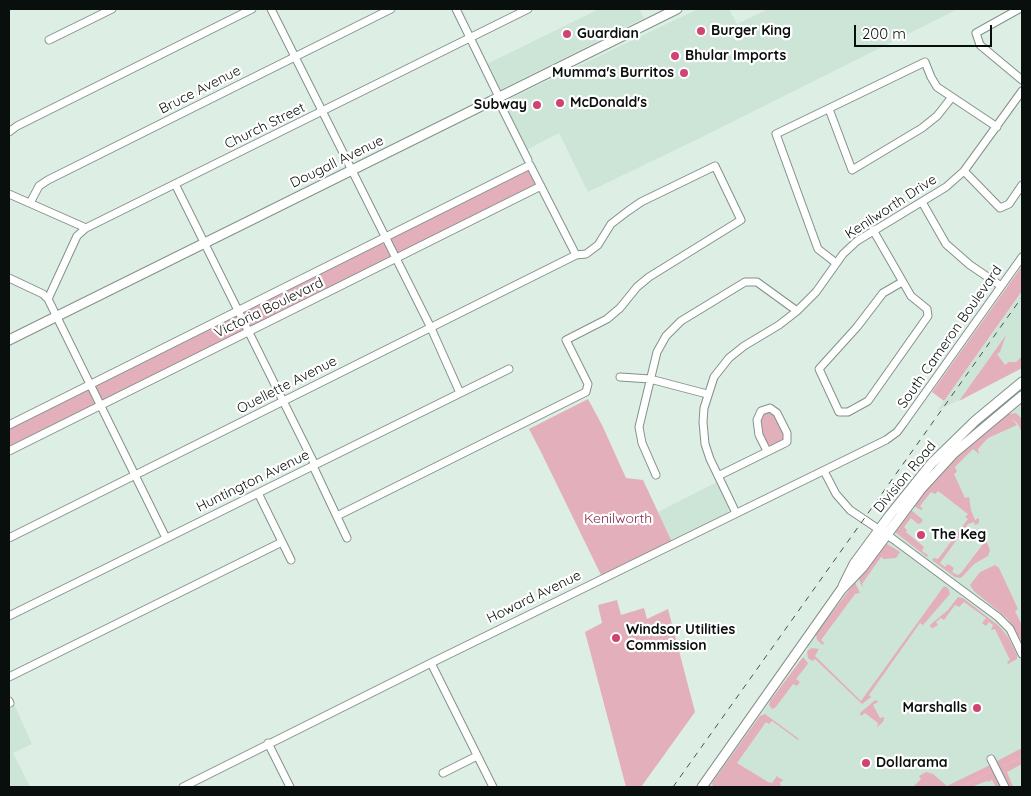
<!DOCTYPE html>
<style>
body{margin:0}
#map{position:relative;width:1031px;height:796px;overflow:hidden;background:#ddeee4;font-family:Quicksand,sans-serif}
canvas{display:block}
.frame{position:absolute;inset:0;border:10px solid #090f0c;pointer-events:none}
.scale{position:absolute;left:854px;top:25px;width:138px;height:22px;box-sizing:border-box;border:2px solid #090f0c;border-top:0;padding-left:6px;font-size:15px;line-height:18px;white-space:nowrap;color:#090f0c;-webkit-text-stroke:4px #fff;paint-order:stroke}
</style>
<div id="map">
<canvas width="1031" height="796"></canvas>
<div class="frame"></div>
<div class="scale">200 m</div>
</div>
<script>
const c = document.querySelector('canvas').getContext('2d');
c.lineJoin = 'round';
function fillPath(path, color) {
  c.fillStyle = color;
  c.fill(path, 'evenodd');
}
function toPath(rows) {
  const path = new Path2D();
  for (const r of rows) {
    path.moveTo(r[0], r[1]);
    for (let i = 2; i < r.length; i += 2) path.lineTo(r[i], r[i + 1]);
  }
  return path;
}
function trace(path, color, width, dash) {
  c.strokeStyle = color;
  c.lineWidth = width;
  c.lineCap = dash ? 'butt' : 'round';
  c.setLineDash(dash || []);
  c.stroke(path);
}
function write(font, color, halo, rows, align = 'center') {
  c.font = font + ' Quicksand,sans-serif';
  c.lineWidth = 4.5;
  c.setLineDash([]);
  c.textBaseline = 'middle';
  c.strokeStyle = halo;
  c.fillStyle = color;
  for (const [text, x, y, turn = 0] of rows) {
    c.save();
    c.translate(x, y);
    c.rotate((+turn || 0) * Math.PI / 180);
    c.textAlign = isNaN(turn) ? turn : align;
    if (halo) c.strokeText(text, 0, 0);
    c.fillText(text, 0, 0);
    c.restore();
  }
}
fillPath(toPath([
 [599,9,639,9,644,18,500,90,487,64],
 [698,9,729,9,737,24,768,9,958,9,702,137,588,192,559,133,526,150,503,102],
 [1022,291,1022,368,937,411],
 [1022,401,1022,787,708,787,807,651,809,643,941,470],
 [717,482,729,508,728,512,721,518,672,542,658,512],
 [14,704,32,744,13,753,30,787,9,787,9,707]
]), '#cde5d7');
fillPath(toPath([
 [529,170,531,171,537,186,399,254,397,253,391,241,392,238],
 [381,243,385,245,391,258,250,327,243,314,245,311],
 [1022,266,1022,291,944,401,932,392],
 [235,316,237,316,245,330,103,401,101,399,95,387,97,384],
 [1006,335,1000,352,997,354,1005,365,1009,362,1016,362,1022,356,1022,368,959,401],
 [88,389,96,402,94,405,9,448,9,428],
 [588,399,602,425,626,478,643,480,672,542,602,577,541,452,529,429],
 [769,412,775,414,785,436,781,442,772,446,767,444,761,434,760,423,762,414],
 [1009,412,1010,414,1016,413,1022,419,1022,433,1018,424,1011,418,1017,425,988,438,978,449,979,454,973,449,955,467,957,472,954,474,965,498,969,497,971,510,975,520,979,518,979,523,975,525,974,522,968,524,940,563,945,567,948,564,954,568,952,572,958,575,961,573,983,544,981,541,986,540,990,550,988,556,974,564,962,577,960,578,955,577,932,560,934,558,938,559,968,519,965,517,968,514,938,491,935,494,931,492,920,506,923,509,921,510,914,506,914,502,941,470],
 [907,510,911,510,923,520,921,523,918,524,911,518,904,527,907,530,906,532,924,547,922,551,928,555,927,557,895,532,895,528],
 [887,544,900,552,896,558,884,559,881,557,862,584,864,587,861,585,859,579,861,573,884,545],
 [995,565,999,568,1018,609,1015,611,1022,625,1022,642,1008,619,974,591,970,585,980,572],
 [855,582,860,593,855,594,821,640,824,643,823,645,817,640,816,634],
 [944,586,948,588,950,594,923,625,920,623,869,695,871,697,862,704,815,659,812,661,808,658,807,651,812,648,819,649,815,656,861,701],
 [958,597,963,598,999,626,1008,637,1017,655,1017,659,1008,664,1007,662,1010,660,995,629,991,630,993,625,989,622,986,626,982,623,986,618,964,602,959,607,955,605,944,620,941,618,936,622,938,625,933,628,930,627,930,625,948,610],
 [617,600,621,615,644,608,647,619,668,609,695,712,641,787,626,787,585,632,602,623,598,605],
 [803,657,808,663,807,665,796,679,800,682,797,686,793,684,775,708,772,709,769,705,770,701],
 [877,700,878,702,873,705,880,718,884,717,884,719,883,722,877,727,878,723,865,713,861,716,860,713,874,701],
 [765,714,799,739,798,740,772,721,769,724,766,722,737,763,768,782,772,783,777,776,779,778,782,779,783,781,780,782,781,787,713,787,712,783,760,716],
 [1022,748,1022,764,1007,772,1013,787,1008,787,997,764,997,761],
 [990,765,1002,787,996,787,992,780,988,782,987,781,971,787,913,787,921,779,919,776,926,772,933,774,947,786]
]), '#e3afba');
trace(toPath([
 [1003,766,1022,757],
 [961,787,991,772]
]), '#fdaec1', 1);
const minor = toPath([
 [271,9,431,328,460,393],
 [456,9,499,97],
 [1019,9,976,33,980,45,1022,80],
 [49,40,112,9],
 [497,98,528,160],
 [829,109,852,170,922,128,937,116,952,97],
 [9,132,17,126,252,9],
 [964,171,1000,208,1009,204,1022,185],
 [175,184,315,465],
 [9,194,86,228],
 [922,202,946,244,970,265,1001,286],
 [30,203,39,186,48,180,391,9],
 [873,230,911,296,927,309,928,316,868,401,848,412,839,412,819,369,857,327,883,293,902,282],
 [836,263,818,249,776,134,925,62,931,77,937,87,997,127],
 [9,278,43,294,48,299,166,538],
 [48,299,77,236,86,228,528,9],
 [620,377,650,379,707,394],
 [9,425,530,165,576,255],
 [9,451,541,186],
 [313,466,347,538],
 [824,471,836,494,850,510,893,539,998,617,1010,629,1022,654],
 [656,475,642,443,639,427,657,352,666,336,681,321,745,282,757,282,797,311],
 [718,476,787,442,787,433,777,413,770,408,761,411,757,420,759,435,767,451],
 [258,493,291,560],
 [736,513,710,459,705,444,703,422,704,408,714,377,729,358,744,346,779,325,797,311,816,292,843,254,857,241,946,187,964,171,1022,91],
 [9,538,576,255,586,254,598,245,611,224,628,211,641,202,715,166,741,220,649,277,637,287,620,308,607,319,566,340,588,384,586,392,337,516],
 [9,616,509,369],
 [431,663,493,787],
 [9,677,282,542],
 [9,701,10,703],
 [268,743,290,787],
 [991,759,1005,787],
 [443,773,477,756],
 [183,787,431,663,886,440,897,432,903,424,1022,257]
]);
const major = toPath([
 [9,340,677,9],
 [843,586,854,564,890,515,931,464,975,421,1022,382],
 [702,787,841,590,862,568,921,489,954,453,1022,396]
]);
trace(minor, '#839289', 9);
trace(major, '#839289', 11);
trace(minor, '#fff', 7);
trace(major, '#fff', 9);
trace(toPath([
 [673,787,1022,297]
]), '#49524d', 1, [6, 6]);
for (const [x, y, r, color] of [
 [701,31,5,"#d04372"],
 [567,34,5,"#d04372"],
 [675,56,5,"#d04372"],
 [684,73,5,"#d04372"],
 [560,103,5,"#d04372"],
 [537,105,5,"#d04372"],
 [921,535,5,"#d04372"],
 [616,638,5,"#d04372"],
 [977,708,5,"#d04372"],
 [866,763,5,"#d04372"]
]) {
  const dot = new Path2D();
  dot.arc(x, y, r, 0, 2 * Math.PI);
  c.fillStyle = color;
  c.fill(dot);
  trace(dot, '#fff', 2);
}
write('bold 14px', '#090f0c', '#fff', [
 ["Burger King",711,31],
 ["Guardian",577,34],
 ["Bhular Imports",685,56],
 ["Mumma's Burritos",674,73,"right"],
 ["McDonald's",570,103],
 ["Subway",527,105,"right"],
 ["The Keg",931,535],
 ["Windsor Utilities",626,630],
 ["Commission",626,646],
 ["Marshalls",967,708,"right"],
 ["Dollarama",876,763]
], 'left');
write('14px', '#090f0c', '#fff', [
 ["Bruce Avenue",200,90,-27],
 ["Church Street",265,126,-26],
 ["Dougall Avenue",337,162,-26],
 ["Kenilworth Drive",891,207,-33],
 ["Victoria Boulevard",269,308,-26],
 ["South Cameron Boulevard",950,337,-55],
 ["Ouellette Avenue",287,385,-27],
 ["Division Road",905,477,-50],
 ["Huntington Avenue",253,481,-26],
 ["Howard Avenue",534,597,-26]
]);
write('14px', '#812845', '#fff', [
 ["Kenilworth",618,519]
]);
</script>
